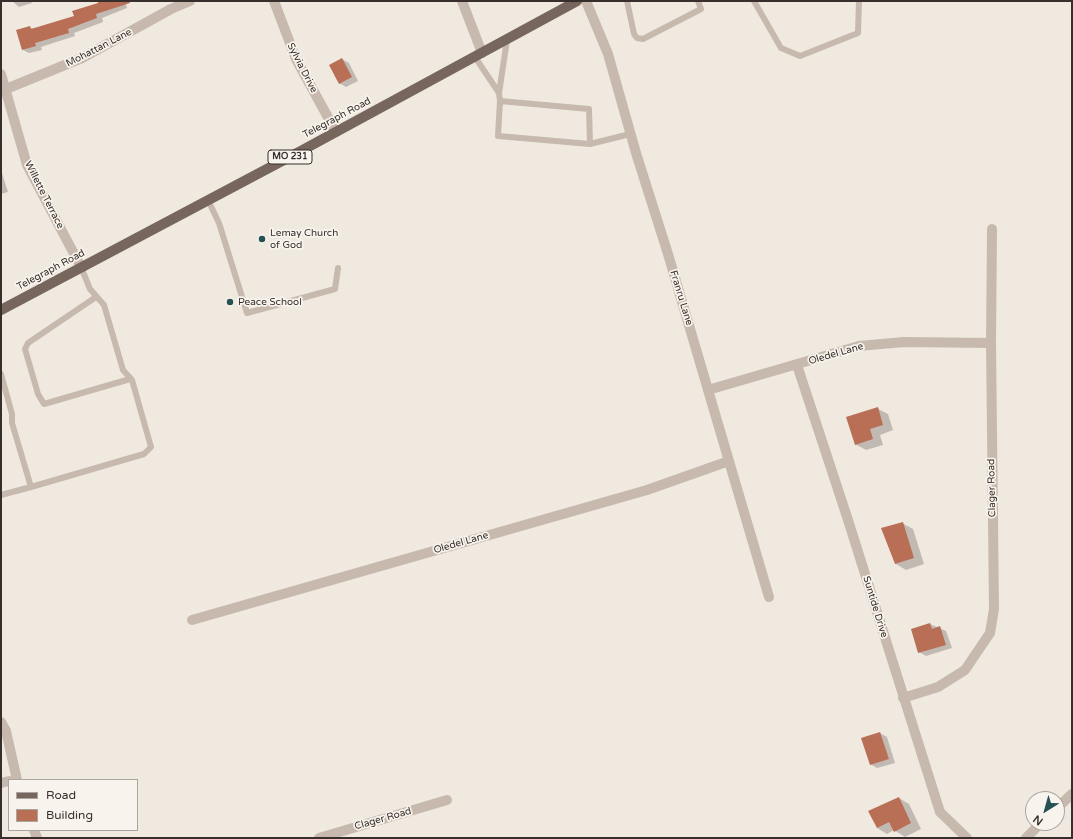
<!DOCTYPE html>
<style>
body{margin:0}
#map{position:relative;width:1073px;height:839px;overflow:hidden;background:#f0e9e0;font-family:"Varela Round",sans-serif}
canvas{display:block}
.frame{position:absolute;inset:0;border:2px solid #372f2b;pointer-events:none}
.legend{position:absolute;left:8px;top:779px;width:130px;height:52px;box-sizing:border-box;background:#f8f3ec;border:1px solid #aba59f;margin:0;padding:5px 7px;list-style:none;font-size:12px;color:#372f2b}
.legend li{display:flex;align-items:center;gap:8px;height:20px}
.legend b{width:20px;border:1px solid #aba59f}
.north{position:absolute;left:1025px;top:791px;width:40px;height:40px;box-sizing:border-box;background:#f8f3ec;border:1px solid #aba59f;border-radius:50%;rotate:217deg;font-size:11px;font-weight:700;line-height:16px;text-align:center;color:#372f2b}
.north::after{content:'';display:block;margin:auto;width:14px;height:18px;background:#255054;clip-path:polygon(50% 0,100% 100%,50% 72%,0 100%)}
</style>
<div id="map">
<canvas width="1073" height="839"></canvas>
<div class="frame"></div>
<ul class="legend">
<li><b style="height:5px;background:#77665e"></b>Road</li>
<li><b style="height:11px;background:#b96e56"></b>Building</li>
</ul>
<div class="north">N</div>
</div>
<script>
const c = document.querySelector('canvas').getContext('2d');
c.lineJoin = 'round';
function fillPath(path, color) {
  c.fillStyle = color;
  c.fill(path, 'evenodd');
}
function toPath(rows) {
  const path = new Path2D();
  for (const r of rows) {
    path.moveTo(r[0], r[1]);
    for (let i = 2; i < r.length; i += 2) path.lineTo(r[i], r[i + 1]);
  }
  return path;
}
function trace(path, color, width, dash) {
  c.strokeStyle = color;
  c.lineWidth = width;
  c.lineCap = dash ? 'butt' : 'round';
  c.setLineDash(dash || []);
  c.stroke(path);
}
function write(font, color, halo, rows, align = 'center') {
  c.font = font + ' "Varela Round",sans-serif';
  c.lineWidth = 3.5;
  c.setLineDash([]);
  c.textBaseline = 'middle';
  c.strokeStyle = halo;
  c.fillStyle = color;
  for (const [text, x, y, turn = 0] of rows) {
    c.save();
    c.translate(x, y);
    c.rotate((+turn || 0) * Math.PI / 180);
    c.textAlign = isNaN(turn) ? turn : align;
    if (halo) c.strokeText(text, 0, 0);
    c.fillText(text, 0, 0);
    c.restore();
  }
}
fillPath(toPath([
 [12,1,31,1,32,3,19,7],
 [99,1,125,1,127,8,102,18,103,22,74,33,75,36,41,47,42,50,29,53,23,50,29,27,34,29,75,17,99,4],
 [342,59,349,63,358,81,346,87,339,83],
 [1,170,8,192,1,194],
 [878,409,888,414,893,430,880,435,883,445,866,450,855,444],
 [902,523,913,529,924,564,906,570,896,564],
 [930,624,946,631,952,648,926,656,919,652],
 [880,733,887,737,895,763,877,768,870,764],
 [899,798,909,804,921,829,905,837,894,830,887,834,877,828]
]), '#0003');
fillPath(toPath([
 [98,1,129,1,130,3,96,14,97,18,68,29,69,33,35,43,36,46,22,50,16,30,30,26,31,29,74,16,72,11,98,3],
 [342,58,352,77,339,84,329,65],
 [878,407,883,425,870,429,873,439,855,445,846,417],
 [903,522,914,558,895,564,881,528],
 [930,623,932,629,940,626,946,645,918,653,911,629],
 [880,732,889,759,870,765,861,738],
 [899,797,911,823,894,832,889,822,877,828,868,811]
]), '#b96e56');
trace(toPath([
 [627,1,634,34,637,38,643,39,701,9,698,1],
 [754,1,781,48,800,56,858,33,859,1],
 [475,57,499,93],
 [500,101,499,93,507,40],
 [590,144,589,109,500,101,498,136,590,144,630,134],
 [208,200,219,223,247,313,335,289,338,268],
 [96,297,28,343,25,349,38,394,44,404,130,379],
 [1,374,12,414,12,423,31,487,144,454,151,447,132,380,123,370,104,305,90,289,81,267],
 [1,495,31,487]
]), '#c7b9ad', 6);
trace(toPath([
 [274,1,296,59,336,132],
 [462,1,482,53],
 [586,1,608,54,636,153,668,254,769,597],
 [1,74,27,165,81,267],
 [6,89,82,58,171,9,190,1],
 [797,365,848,520,940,812,967,838],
 [708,390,859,346,904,342,991,343],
 [192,620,647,490,729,461],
 [903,698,938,687,965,670,990,633,994,609,991,343,992,229],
 [1,722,6,731,17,780],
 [1,783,9,781],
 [1057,808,1072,794],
 [34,830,37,838],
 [319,838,447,800],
 [1026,838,1041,823]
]), '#c7b9ad', 10);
trace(toPath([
 [1,310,299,152,577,1]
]), '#77665e', 10);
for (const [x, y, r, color] of [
 [262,239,4,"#255054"],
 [230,302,4,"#255054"]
]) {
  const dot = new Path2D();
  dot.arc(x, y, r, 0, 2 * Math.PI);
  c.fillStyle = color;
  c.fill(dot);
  trace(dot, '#f8f3ec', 1.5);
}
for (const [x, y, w] of [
 [290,157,44]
]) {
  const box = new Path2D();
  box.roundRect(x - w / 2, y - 7, w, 14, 3);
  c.fillStyle = '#f8f3ec';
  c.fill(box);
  trace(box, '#372f2b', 1);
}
write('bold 9px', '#372f2b', null, [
 ["MO 231",290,157]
]);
write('10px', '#372f2b', '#f8f3ec', [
 ["Mohattan Lane",99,48,-27],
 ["Sylvia Drive",302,68,63],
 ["Telegraph Road",337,118,-28],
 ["Willette Terrace",44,195,63],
 ["Telegraph Road",51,270,-28],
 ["Franru Lane",681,298,73],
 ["Oledel Lane",836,354,-16],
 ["Clager Road",992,488,-91],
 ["Oledel Lane",461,543,-16],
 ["Suntide Drive",875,607,73],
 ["Clager Road",383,819,-16]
]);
write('10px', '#372f2b', '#f8f3ec', [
 ["Lemay Church",270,233],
 ["of God",270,245],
 ["Peace School",238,302]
], 'left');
</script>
